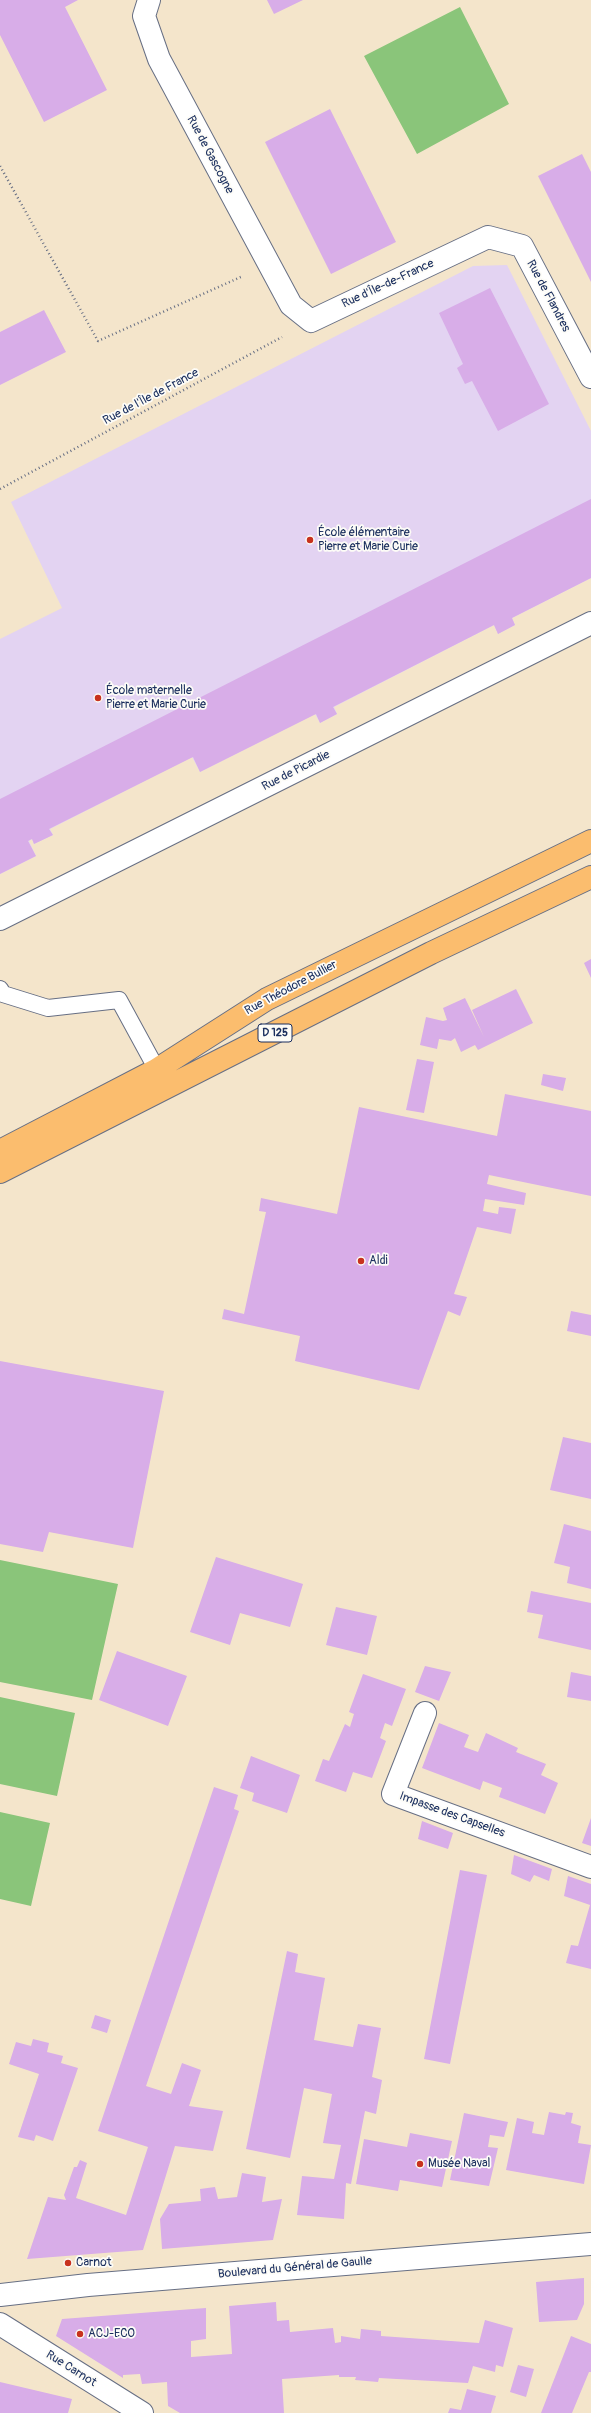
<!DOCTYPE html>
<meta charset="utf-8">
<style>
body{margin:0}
canvas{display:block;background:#f4e5cb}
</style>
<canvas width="591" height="2413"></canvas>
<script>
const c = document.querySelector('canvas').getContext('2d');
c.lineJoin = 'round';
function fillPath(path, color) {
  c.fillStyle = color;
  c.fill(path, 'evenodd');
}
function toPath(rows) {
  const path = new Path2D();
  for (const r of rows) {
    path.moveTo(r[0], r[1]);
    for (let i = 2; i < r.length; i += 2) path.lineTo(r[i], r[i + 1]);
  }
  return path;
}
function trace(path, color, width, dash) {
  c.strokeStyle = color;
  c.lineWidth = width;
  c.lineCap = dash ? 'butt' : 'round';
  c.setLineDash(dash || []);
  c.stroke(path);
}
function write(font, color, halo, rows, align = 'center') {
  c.font = font + ' Pangolin,sans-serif';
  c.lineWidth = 3.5;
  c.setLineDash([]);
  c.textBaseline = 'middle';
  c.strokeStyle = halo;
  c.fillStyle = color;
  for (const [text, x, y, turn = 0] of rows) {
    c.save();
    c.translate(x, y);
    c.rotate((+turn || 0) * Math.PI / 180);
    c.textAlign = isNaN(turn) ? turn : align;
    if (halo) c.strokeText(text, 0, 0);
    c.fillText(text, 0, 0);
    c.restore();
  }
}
fillPath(toPath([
 [507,265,591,431,591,578,512,618,515,625,498,634,494,625,334,707,337,714,320,723,315,714,200,772,192,757,50,829,53,835,34,844,32,839,29,841,36,856,0,874,0,639,62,608,11,502,473,266]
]), '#e3d3f2');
fillPath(toPath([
 [460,7,509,104,417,154,364,56],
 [0,1560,118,1584,92,1700,0,1682],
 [0,1697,75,1713,57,1796,0,1784],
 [0,1812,50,1823,31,1906,0,1899]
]), '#8ac57a');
fillPath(toPath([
 [0,0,78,0,65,7,107,90,44,122,0,35],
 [267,0,303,0,274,14],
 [330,109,396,242,331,274,265,142],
 [582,154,591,172,591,282,538,176],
 [490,288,549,404,498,431,472,381,465,384,457,368,463,364,439,313],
 [44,310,66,352,0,385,0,332],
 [591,499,591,578,512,618,515,625,498,634,494,625,333,707,337,714,320,723,316,714,200,772,193,757,49,829,53,835,34,844,32,839,28,841,36,856,0,874,0,799],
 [591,959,591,978,584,963],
 [516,989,533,1023,478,1050,475,1045,461,1052,455,1038,451,1041,439,1039,437,1049,420,1045,426,1017,443,1021,447,1020,443,1008,465,998,484,1037,472,1010],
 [417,1059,434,1062,424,1113,406,1110],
 [543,1074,566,1078,563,1091,541,1085],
 [505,1094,591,1111,591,1196,489,1175,487,1184,526,1193,524,1205,485,1199,483,1211,498,1214,499,1207,516,1209,511,1234,477,1227,454,1294,467,1297,460,1316,448,1311,419,1390,295,1361,300,1336,222,1319,224,1309,244,1314,266,1212,259,1211,261,1198,337,1214,359,1107,497,1136],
 [571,1311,591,1315,591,1336,567,1331],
 [0,1361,164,1391,133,1548,49,1532,43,1552,0,1544],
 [563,1437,591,1443,591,1499,550,1490],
 [564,1524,591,1531,591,1589,567,1583,570,1567,554,1563],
 [216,1557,303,1584,290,1627,240,1613,230,1645,190,1632],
 [531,1591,591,1603,591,1650,538,1638,543,1615,527,1612],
 [336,1607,377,1616,367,1655,326,1645],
 [117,1651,187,1676,168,1726,99,1700],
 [425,1666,451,1672,439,1701,415,1692],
 [571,1672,591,1676,591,1701,567,1697],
 [363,1674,406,1689,392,1726,385,1723,380,1738,386,1741,372,1778,353,1772,346,1792,315,1781,323,1759,329,1761,345,1724,350,1727,354,1714,349,1712],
 [439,1723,469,1735,464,1747,478,1752,486,1733,518,1748,516,1752,546,1764,541,1775,558,1783,545,1814,499,1797,502,1788,483,1781,480,1790,422,1768],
 [251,1756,300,1775,287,1813,252,1801,254,1793,240,1788],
 [214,1787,238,1795,234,1809,239,1811,146,2086,171,2094,182,2063,201,2070,189,2106,223,2111,213,2151,175,2146,143,2250,27,2259,48,2197,66,2200,64,2195,74,2167,77,2167,80,2160,87,2163,76,2198,126,2215,148,2147,98,2131],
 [591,1818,591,1846,582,1843],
 [422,1821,453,1833,448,1849,418,1839],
 [514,1855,552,1869,549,1881,534,1875,530,1882,511,1874],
 [460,1870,487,1875,450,2064,424,2059],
 [568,1876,591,1884,591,1969,566,1963,571,1945,578,1946,590,1905,564,1896],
 [287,1951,298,1954,295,1972,325,1978,314,2040,353,2047,358,2024,381,2028,372,2077,382,2080,376,2114,365,2111,351,2184,346,2183,344,2219,297,2215,302,2176,334,2179,341,2145,323,2143,332,2094,304,2088,290,2158,246,2149],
 [95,2015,111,2020,107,2033,91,2028],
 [33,2039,49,2043,47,2052,63,2056,61,2063,78,2068,53,2141,36,2135,34,2141,18,2137,39,2074,9,2064,16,2042,31,2046],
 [549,2112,565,2115,566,2112,573,2113,571,2123,581,2126,578,2143,591,2145,584,2184,506,2170,517,2118,534,2122,532,2133,544,2135],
 [464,2113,508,2122,504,2137,490,2135,488,2147,498,2148,489,2186,450,2180],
 [410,2133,452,2141,442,2187,400,2180,398,2191,356,2184,364,2139,407,2147],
 [242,2173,266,2177,262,2202,282,2199,273,2240,162,2249,160,2219,169,2204,201,2201,200,2189,215,2187,218,2199,237,2197],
 [584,2278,584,2304,577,2320,539,2322,536,2282],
 [276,2302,277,2321,289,2320,290,2332,333,2328,335,2343,341,2342,341,2336,360,2339,361,2329,381,2331,381,2336,479,2343,485,2320,513,2328,503,2367,496,2365,495,2372,473,2366,468,2383,379,2378,378,2382,355,2380,356,2377,339,2377,339,2375,282,2379,284,2413,180,2413,168,2406,167,2382,142,2384,140,2374,123,2375,123,2378,56,2336,62,2319,206,2308,206,2339,191,2341,191,2357,232,2354,229,2306],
 [571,2336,591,2344,591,2372,589,2372,572,2413,541,2413],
 [518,2365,534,2369,526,2397,510,2392],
 [0,2382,72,2399,68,2413,0,2413],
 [467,2389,496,2396,491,2413,448,2413,450,2408,461,2410]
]), '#d8ade8');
const service = toPath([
 [0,989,3,994,48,1008,119,1000,162,1079]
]);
const minor = toPath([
 [149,0,144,16,159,59,291,305,311,321,488,237,522,246,591,377],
 [0,919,591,623],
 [425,1713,393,1794,591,1867],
 [0,2295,88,2285,591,2244],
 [0,2324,142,2413]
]);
const primary = toPath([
 [0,1151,156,1070,267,999,591,841],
 [0,1172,431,953,591,877]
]);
trace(service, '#676f84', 18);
trace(minor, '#676f84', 24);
trace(primary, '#676f84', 24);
trace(toPath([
 [0,166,98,341,243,276],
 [0,489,282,337]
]), '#676f84', 2.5, [1, 3]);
trace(service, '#fff', 16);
trace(minor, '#fff', 22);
trace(primary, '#fbbd6e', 22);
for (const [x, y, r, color] of [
 [310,540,4,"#c8321e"],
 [98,698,4,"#c8321e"],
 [361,1261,4,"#c8321e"],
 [420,2164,4,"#c8321e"],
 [68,2263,4,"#c8321e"],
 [80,2334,4,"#c8321e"]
]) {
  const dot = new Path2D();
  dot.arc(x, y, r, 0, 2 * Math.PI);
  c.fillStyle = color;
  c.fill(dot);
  trace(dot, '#fdfcf7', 1.5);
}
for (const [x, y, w] of [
 [275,1033,34]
]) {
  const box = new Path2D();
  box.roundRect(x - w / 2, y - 9, w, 18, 3);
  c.fillStyle = '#fdfcf7';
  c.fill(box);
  trace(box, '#1b2f5e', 1);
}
write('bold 11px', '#1b2f5e', null, [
 ["D 125",275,1033]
]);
write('12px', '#1b2f5e', '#fdfcf7', [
 ["Rue de Gascogne",210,155,62],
 ["Rue d'Île-de-France",388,284,-25],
 ["Rue de Flandres",548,296,62],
 ["Rue de l'Île de France",151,397,-28],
 ["Rue de Picardie",296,771,-27],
 ["Rue Théodore Bullier",291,988,-28],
 ["Impasse des Capselles",452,1815,20],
 ["Boulevard du Général de Gaulle",295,2268,-5],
 ["Rue Carnot",71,2369,32]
]);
write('12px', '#1b2f5e', '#fdfcf7', [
 ["École élémentaire",318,533],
 ["Pierre et Marie Curie",318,547],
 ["École maternelle",106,691],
 ["Pierre et Marie Curie",106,705],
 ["Aldi",369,1261],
 ["Musée Naval",428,2164],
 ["Carnot",76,2263],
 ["ACJ-ECO",88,2334]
], 'left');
</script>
